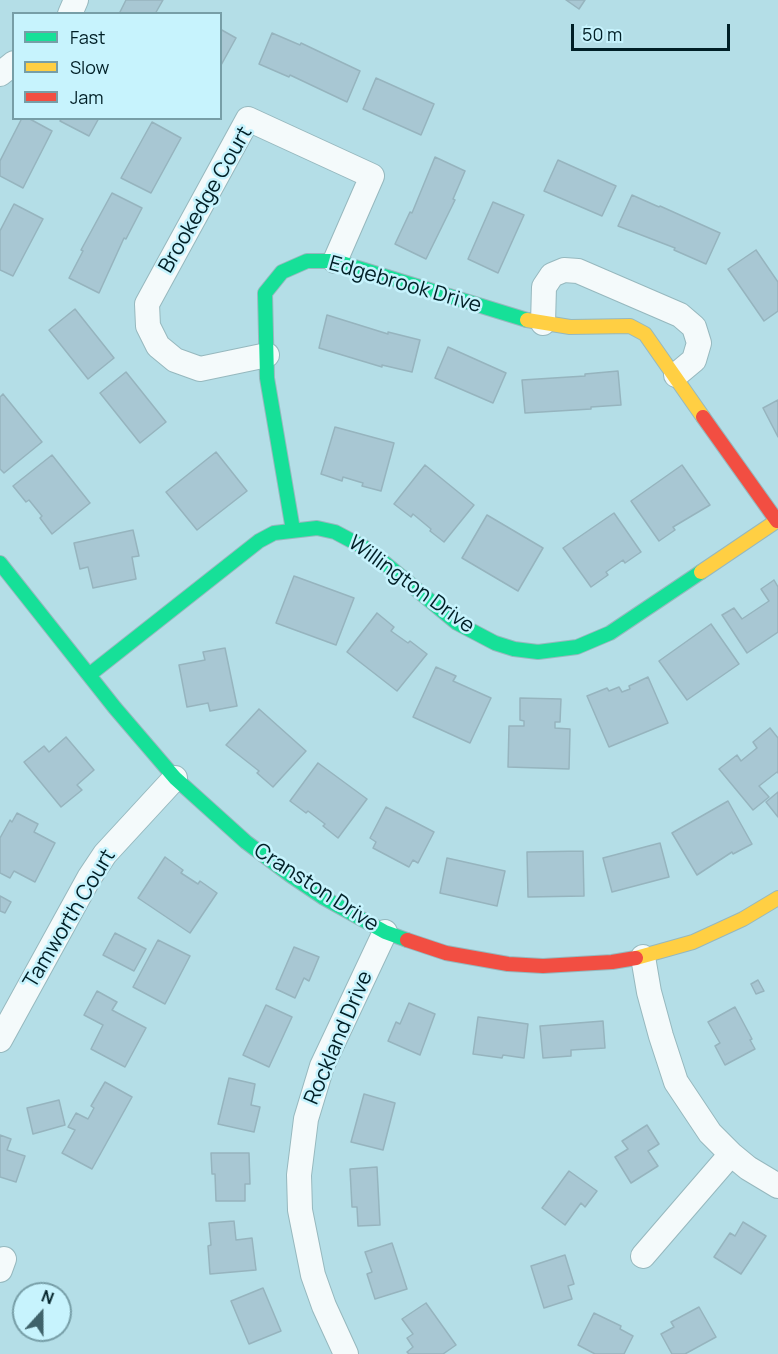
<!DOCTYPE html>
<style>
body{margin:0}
#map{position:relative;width:778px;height:1354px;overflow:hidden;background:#b4dee7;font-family:Manrope,sans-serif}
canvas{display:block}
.legend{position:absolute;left:12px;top:12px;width:210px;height:108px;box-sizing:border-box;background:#c7f3fd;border:2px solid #779ea7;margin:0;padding:8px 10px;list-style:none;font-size:18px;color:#001f26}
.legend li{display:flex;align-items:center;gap:12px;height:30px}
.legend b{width:30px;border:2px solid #779ea7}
.north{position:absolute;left:12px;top:1282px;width:60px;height:60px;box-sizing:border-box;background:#c7f3fd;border:2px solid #779ea7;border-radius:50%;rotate:21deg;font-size:16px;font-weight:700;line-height:24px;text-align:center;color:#001f26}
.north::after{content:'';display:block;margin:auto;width:21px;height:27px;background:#3f626a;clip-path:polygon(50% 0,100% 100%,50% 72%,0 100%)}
.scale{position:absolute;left:571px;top:24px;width:159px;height:27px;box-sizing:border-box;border:3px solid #001f26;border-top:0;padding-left:8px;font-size:18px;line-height:21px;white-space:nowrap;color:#001f26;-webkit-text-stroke:4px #c7f3fd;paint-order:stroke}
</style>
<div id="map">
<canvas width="778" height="1354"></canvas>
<ul class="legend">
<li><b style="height:8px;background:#16e098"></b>Fast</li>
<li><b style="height:8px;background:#ffcf43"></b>Slow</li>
<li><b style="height:8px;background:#f24e42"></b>Jam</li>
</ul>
<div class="north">N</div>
<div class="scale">50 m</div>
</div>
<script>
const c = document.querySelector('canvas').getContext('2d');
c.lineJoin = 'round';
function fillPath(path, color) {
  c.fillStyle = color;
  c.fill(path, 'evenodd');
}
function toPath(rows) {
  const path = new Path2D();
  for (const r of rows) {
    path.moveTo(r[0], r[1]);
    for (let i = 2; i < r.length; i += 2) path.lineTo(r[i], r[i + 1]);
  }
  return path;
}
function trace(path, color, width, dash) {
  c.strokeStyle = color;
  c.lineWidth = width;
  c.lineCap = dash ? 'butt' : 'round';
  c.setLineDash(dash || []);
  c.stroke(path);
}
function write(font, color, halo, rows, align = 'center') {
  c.font = font + ' Manrope,sans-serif';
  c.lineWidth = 5;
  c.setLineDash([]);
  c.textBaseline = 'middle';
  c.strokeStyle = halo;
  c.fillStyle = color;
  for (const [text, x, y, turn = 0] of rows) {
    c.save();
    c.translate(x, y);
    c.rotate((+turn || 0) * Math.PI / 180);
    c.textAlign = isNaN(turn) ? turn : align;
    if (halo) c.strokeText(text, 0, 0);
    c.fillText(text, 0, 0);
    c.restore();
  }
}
const building = toPath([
 [126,0,163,0,155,14,119,14,126,0],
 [566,0,585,0,579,9,566,0],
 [220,29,236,38,220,67,220,29],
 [272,33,300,45,301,43,360,71,347,102,290,75,289,77,259,64,272,33],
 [376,78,434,104,421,135,363,109,376,78],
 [22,118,28,118,52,131,23,188,0,176,0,161,22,118],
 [62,118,99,118,89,136,60,121,62,118],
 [152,122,181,138,151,193,121,178,152,122],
 [435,157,465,171,453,199,455,200,426,259,395,244,410,212,412,213,435,157],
 [558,160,616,186,602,216,544,191,558,160],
 [112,193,142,208,126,239,124,238,99,293,69,278,83,251,81,250,112,193],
 [632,195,659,207,660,206,720,233,706,264,674,250,675,248,618,226,632,195],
 [493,202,524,215,498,273,468,259,493,202],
 [14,204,43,219,13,276,0,270,0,231,14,204],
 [756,250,778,282,778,311,764,321,728,269,756,250],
 [75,309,114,358,88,379,49,330,75,309],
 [327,315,388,334,388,332,420,340,412,372,382,365,382,367,319,348,327,315],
 [448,347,506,373,493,403,435,378,448,347],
 [618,371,621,405,591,407,591,409,525,413,522,380,585,376,585,374,618,371],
 [126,372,166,422,140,443,100,393,126,372],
 [3,394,42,442,4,473,0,469,0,397,3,394],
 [778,400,778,437,763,408,778,400],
 [335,427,394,443,381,491,362,486,363,483,343,477,342,481,321,474,335,427],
 [216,452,247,491,197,530,166,492,216,452],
 [52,455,90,503,52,534,40,518,42,516,29,500,26,502,13,486,52,455],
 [425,465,474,505,444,542,430,531,431,529,413,514,411,517,394,504,425,465],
 [682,465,710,505,673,527,675,530,659,541,631,501,682,465],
 [614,513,641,552,625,563,623,560,606,572,608,575,591,587,563,548,614,513],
 [487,515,543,548,518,591,462,558,487,515],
 [133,530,139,556,132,557,136,579,93,588,88,567,80,569,74,543,133,530],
 [294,576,354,598,336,645,276,623,294,576],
 [774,580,778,587,778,632,747,653,722,615,734,608,742,619,769,601,761,589,774,580],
 [377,613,394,627,391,631,408,643,410,641,427,654,397,691,347,652,377,613],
 [711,624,739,664,687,700,659,661,711,624],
 [225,648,237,706,210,711,208,703,187,707,179,665,205,660,203,652,225,648],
 [436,667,456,676,453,681,491,698,470,743,413,717,436,667],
 [648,677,668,723,609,747,587,696,607,688,609,691,619,687,622,692,630,689,629,686,648,677],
 [520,698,561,699,560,722,555,722,555,728,570,729,569,769,508,767,509,726,524,726,524,721,520,720,520,698],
 [259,709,306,751,273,787,257,773,259,771,226,745,259,709],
 [770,728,778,738,778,773,777,772,759,786,769,797,753,810,719,769,737,755,741,761,757,748,753,742,770,728],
 [66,737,94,770,77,785,82,790,61,807,24,762,44,746,49,752,66,737],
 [318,763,367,799,338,838,323,826,325,824,308,811,306,813,290,801,318,763],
 [778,792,778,817,766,802,778,792],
 [728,801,752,844,733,854,732,852,697,875,672,833,728,801],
 [386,807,434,832,418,863,413,860,409,867,373,848,376,842,370,838,386,807],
 [17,813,38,824,34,832,55,843,35,882,14,871,10,878,0,873,0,838,10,820,12,822,17,813],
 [660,843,669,877,612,892,603,858,660,843],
 [583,851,584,896,528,897,527,852,583,851],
 [165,857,183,870,181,873,198,884,200,881,217,893,190,933,138,898,165,857],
 [447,858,505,871,497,906,440,893,447,858],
 [0,896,11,902,5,913,0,911,0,896],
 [115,933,146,949,134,971,103,955,115,933],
 [158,940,190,956,165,1004,133,987,158,940],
 [294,947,319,957,309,981,304,978,295,998,276,989,294,947],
 [758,980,764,991,756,994,751,984,758,980],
 [97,991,117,1002,112,1010,146,1028,125,1067,91,1049,103,1025,84,1015,97,991],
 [409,1003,435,1014,420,1055,388,1041,396,1022,400,1024,409,1003],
 [266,1005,292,1017,269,1067,243,1055,266,1005],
 [735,1007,752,1039,750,1040,755,1049,725,1065,715,1046,720,1043,708,1022,735,1007],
 [478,1017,528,1024,524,1058,503,1055,502,1058,473,1054,478,1017],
 [603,1021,605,1048,571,1050,571,1056,543,1058,540,1026,603,1021],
 [229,1078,255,1084,251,1105,260,1107,254,1132,218,1124,229,1078],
 [105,1082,132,1097,92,1169,62,1153,75,1130,68,1127,76,1113,88,1119,94,1108,91,1106,105,1082],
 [364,1094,395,1103,383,1150,351,1142,364,1094],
 [59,1100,65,1125,33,1134,27,1108,59,1100],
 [647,1125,659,1144,648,1151,658,1166,631,1183,615,1157,628,1149,622,1141,647,1125],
 [0,1135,11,1139,7,1150,25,1156,16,1182,0,1177,0,1135],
 [211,1153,249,1153,250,1184,245,1184,245,1201,216,1201,215,1174,212,1174,211,1153],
 [377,1167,380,1225,358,1226,357,1207,352,1207,350,1169,377,1167],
 [569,1171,597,1191,585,1207,581,1203,565,1225,542,1208,569,1171],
 [234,1221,236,1240,252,1238,256,1270,210,1274,208,1246,211,1245,209,1223,234,1221],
 [743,1222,766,1236,741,1274,714,1257,730,1233,735,1236,743,1222],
 [392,1243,407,1289,375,1299,367,1274,372,1272,365,1252,392,1243],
 [565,1255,574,1284,568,1286,572,1299,544,1308,531,1266,565,1255],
 [263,1288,281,1331,249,1344,231,1301,263,1288],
 [426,1303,456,1345,443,1354,409,1354,407,1352,413,1347,407,1338,413,1334,402,1319,426,1303],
 [699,1307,716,1337,685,1354,672,1354,661,1334,674,1327,671,1322,699,1307],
 [594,1313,621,1326,620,1329,633,1336,624,1354,595,1354,578,1345,594,1313]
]);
fillPath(building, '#a8c7d3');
trace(building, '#96b4be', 1.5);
const street = toPath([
 [70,14,76,0],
 [0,74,14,63],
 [543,323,544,287,552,275,564,270,578,271,680,315,694,327,699,343,694,360,676,375],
 [267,355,200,369,175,360,158,346,148,326,147,304,248,119,372,176,335,261],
 [643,957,649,992,661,1036,676,1082,710,1133,731,1154,748,1168,778,1186],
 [0,1040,89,878,105,854,175,778],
 [643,1256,731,1154],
 [0,1270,4,1259],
 [346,1354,324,1306,313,1275,300,1210,299,1175,306,1119,322,1066,385,932]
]);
const fast = toPath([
 [293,530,267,378,265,293,282,272,307,261,335,261,527,320],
 [0,563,115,708,175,778,246,842,290,875,324,898,385,932,407,940],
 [89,675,259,541,274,533,317,528,335,532,369,550,457,623,495,643,514,649,538,652,577,647,610,633,701,572]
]);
const slow = toPath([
 [527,320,570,327,630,326,645,334,703,417],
 [701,572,778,520],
 [636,958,693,942,743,919,778,898]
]);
const jam = toPath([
 [703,417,777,521],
 [407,940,446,953,508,964,543,966,612,962,636,958]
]);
trace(street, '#96b8be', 26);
trace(fast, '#96b8be', 16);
trace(slow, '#96b8be', 16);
trace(jam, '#96b8be', 16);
trace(street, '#f4fafb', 24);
trace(fast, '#16e098', 14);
trace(slow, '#ffcf43', 14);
trace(jam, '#f24e42', 14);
write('21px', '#001f26', '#c7f3fd', [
 ["Brookedge Court",206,200,-60],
 ["Edgebrook Drive",405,285,16],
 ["Willington Drive",411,585,36],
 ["Cranston Drive",316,888,33],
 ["Tamworth Court",70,919,-59],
 ["Rockland Drive",339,1038,-67]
]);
</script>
